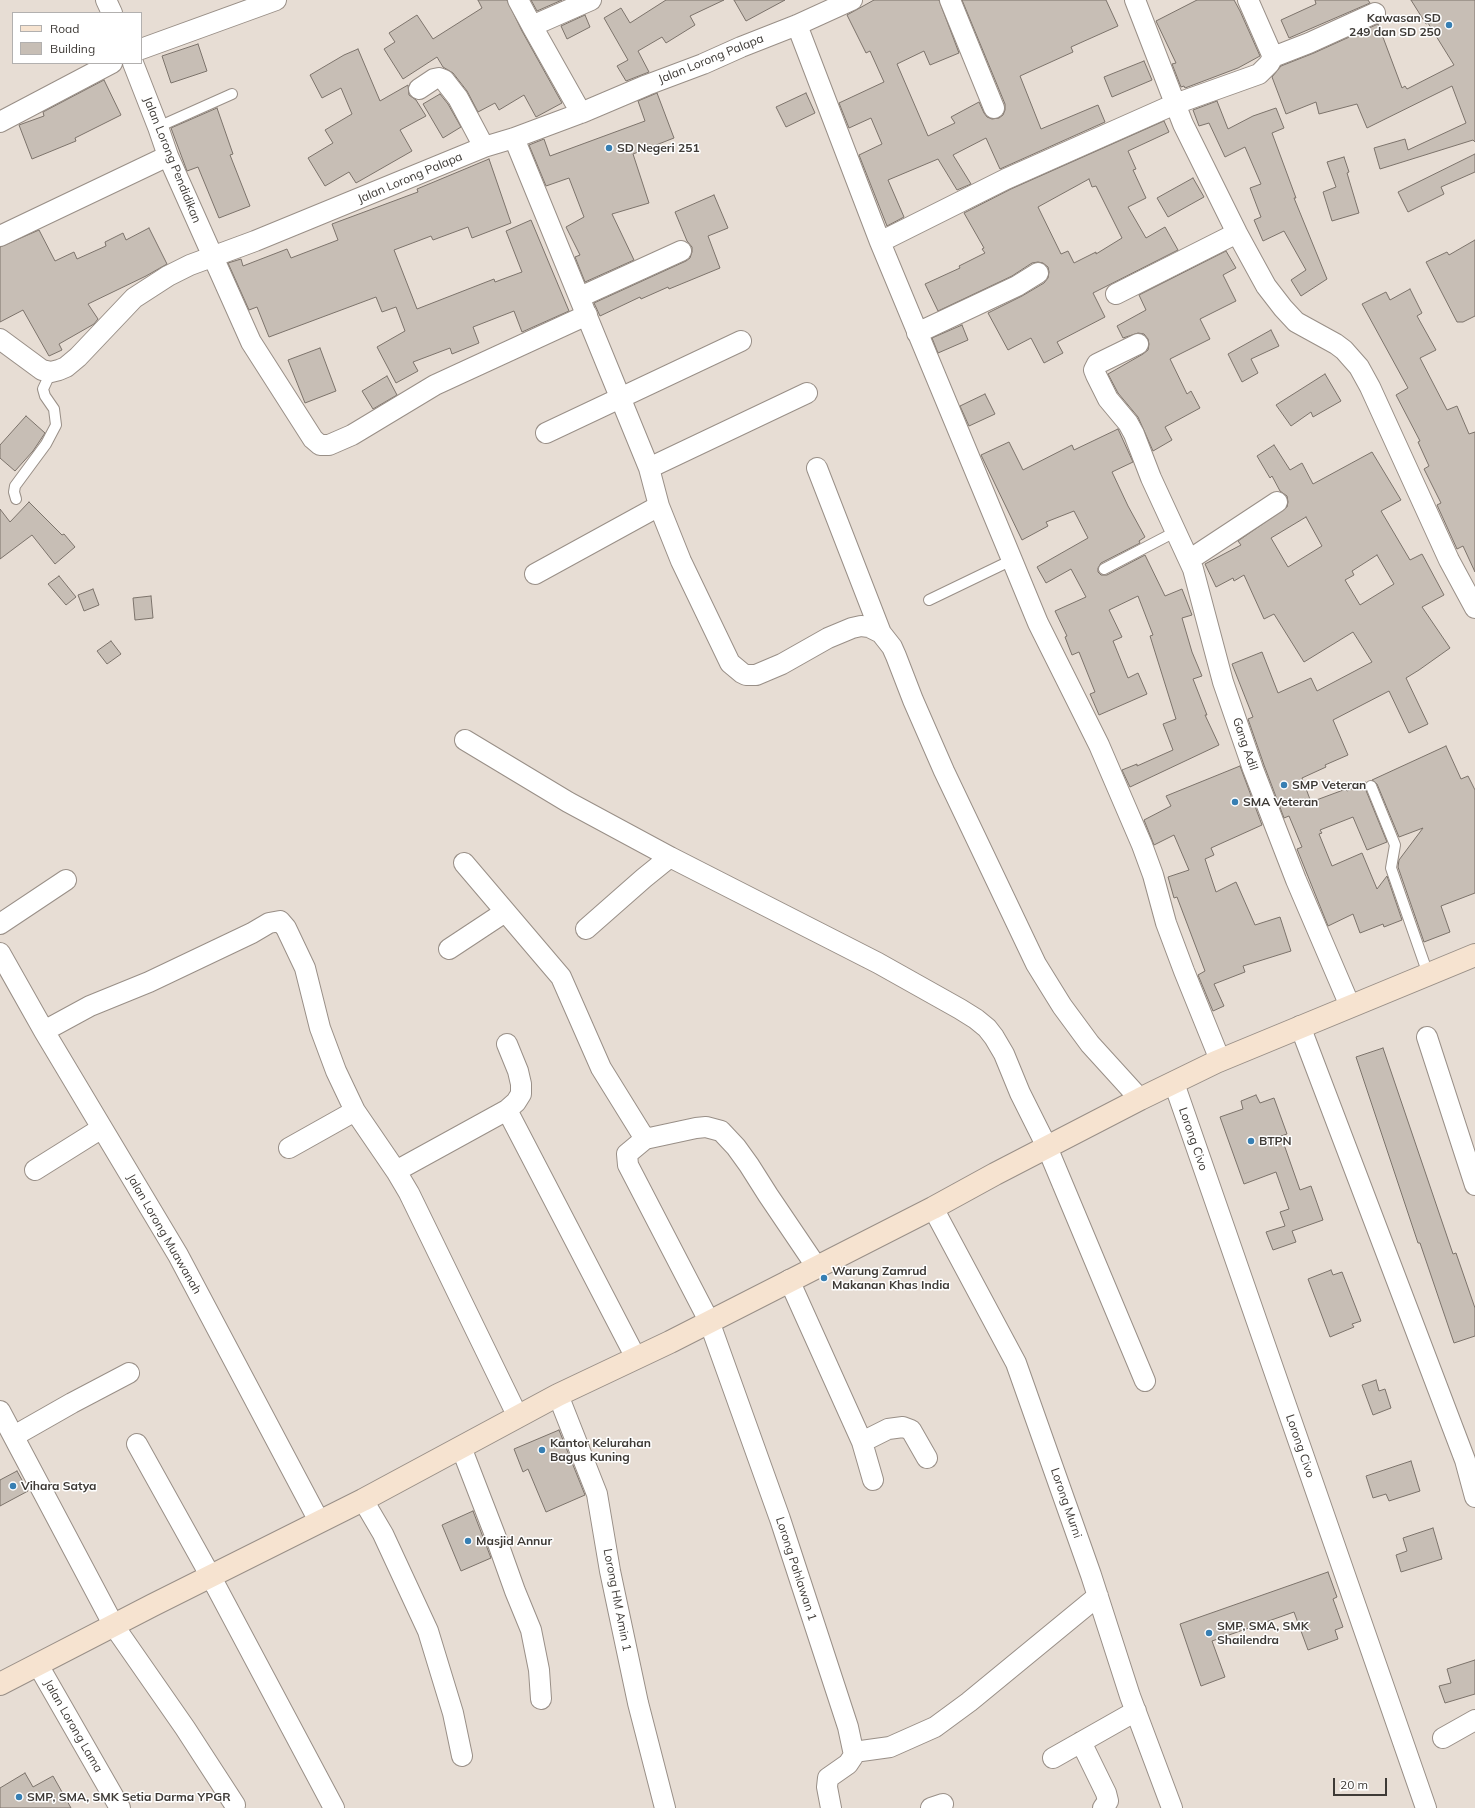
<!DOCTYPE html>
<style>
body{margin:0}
#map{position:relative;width:1475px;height:1808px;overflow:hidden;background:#e7ddd4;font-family:Mulish,sans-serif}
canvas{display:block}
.legend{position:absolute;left:12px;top:12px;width:130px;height:52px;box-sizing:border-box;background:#fff;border:1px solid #b2b0af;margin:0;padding:5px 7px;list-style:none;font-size:12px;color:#3e3a36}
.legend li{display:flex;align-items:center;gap:8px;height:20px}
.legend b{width:20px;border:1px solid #b2b0af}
.scale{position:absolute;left:1333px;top:1778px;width:54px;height:18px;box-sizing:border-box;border:2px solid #3e3a36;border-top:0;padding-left:5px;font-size:12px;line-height:14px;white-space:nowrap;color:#3e3a36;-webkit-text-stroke:3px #fff;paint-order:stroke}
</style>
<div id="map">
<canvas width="1475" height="1808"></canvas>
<ul class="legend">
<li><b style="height:5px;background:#f6e3d0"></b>Road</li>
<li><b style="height:11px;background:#c7beb5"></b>Building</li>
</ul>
<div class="scale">20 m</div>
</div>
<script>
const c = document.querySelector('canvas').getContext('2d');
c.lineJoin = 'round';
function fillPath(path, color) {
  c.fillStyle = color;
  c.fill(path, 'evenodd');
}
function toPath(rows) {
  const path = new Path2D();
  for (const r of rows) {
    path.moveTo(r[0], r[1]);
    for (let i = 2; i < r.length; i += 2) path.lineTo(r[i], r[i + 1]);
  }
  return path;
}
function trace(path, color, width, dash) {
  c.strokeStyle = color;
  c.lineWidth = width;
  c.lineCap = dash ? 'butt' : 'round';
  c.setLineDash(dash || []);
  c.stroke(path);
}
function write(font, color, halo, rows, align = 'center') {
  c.font = font + ' Mulish,sans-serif';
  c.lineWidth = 3;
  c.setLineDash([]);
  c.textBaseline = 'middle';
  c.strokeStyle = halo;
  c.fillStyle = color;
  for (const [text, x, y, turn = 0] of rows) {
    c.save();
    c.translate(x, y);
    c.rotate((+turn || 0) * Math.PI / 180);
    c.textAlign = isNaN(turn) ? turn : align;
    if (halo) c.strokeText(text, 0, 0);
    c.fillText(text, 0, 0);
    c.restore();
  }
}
const building = toPath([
 [478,0,507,0,522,31,562,103,536,117,524,95,499,110,495,103,478,112,467,91,453,73,443,67,437,57,403,79,384,49,395,42,389,33,417,15,433,39,482,8,478,0],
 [531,0,562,0,537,11,531,0],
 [666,0,724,0,690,16,695,25,666,43,662,37,638,51,649,72,626,81,617,66,628,60,604,18,621,8,630,23,666,0],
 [734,0,785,0,746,21,734,0],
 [874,0,939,0,959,53,930,65,924,51,897,64,928,136,955,123,951,117,979,102,984,113,987,117,992,119,999,118,1003,115,1005,110,1005,104,962,0,1106,0,1118,26,1071,47,1073,52,1020,76,1041,129,1098,105,1105,122,1000,169,986,138,953,155,971,184,957,190,938,159,888,180,904,217,887,226,859,155,882,144,871,118,849,128,839,103,884,82,870,51,866,53,847,15,874,0],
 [1197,0,1234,0,1240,11,1260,56,1238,68,1185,88,1184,86,1181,87,1172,64,1176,63,1156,21,1197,0],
 [1315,0,1368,0,1370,3,1289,38,1281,20,1316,4,1315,0],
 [1411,0,1475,0,1475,142,1473,140,1380,169,1374,148,1405,139,1408,150,1466,123,1452,86,1367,128,1357,104,1319,114,1316,102,1286,114,1272,77,1281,66,1314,53,1378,24,1402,88,1405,86,1407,89,1454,65,1428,23,1426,24,1411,0],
 [585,15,590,27,567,39,561,26,585,15],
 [198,44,207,71,171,83,162,56,198,44],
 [358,49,380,101,408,85,409,95,416,100,426,116,400,130,412,151,356,183,349,172,325,186,308,158,333,143,325,130,352,114,341,88,322,98,310,75,344,55,358,49],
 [1144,61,1152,80,1112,97,1104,77,1144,61],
 [104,80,121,115,75,138,76,141,32,159,19,125,44,116,43,112,104,80],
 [657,93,674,138,633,154,649,203,612,214,634,260,585,282,575,257,580,255,566,227,584,217,569,178,546,186,529,145,544,139,550,156,645,121,638,101,657,93],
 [806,93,815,113,786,127,776,107,806,93],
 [440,94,448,104,461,127,443,138,423,104,440,94],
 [1217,101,1228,129,1253,116,1276,108,1284,128,1272,133,1296,198,1294,198,1327,279,1301,296,1291,280,1306,270,1284,231,1263,241,1254,220,1261,217,1250,188,1261,184,1245,147,1225,157,1209,123,1199,126,1193,110,1217,101],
 [217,108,233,154,230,155,250,206,219,218,198,167,187,171,171,128,217,108],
 [1164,121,1169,132,1128,151,1136,169,1133,170,1146,198,1128,207,1146,238,1165,227,1178,250,1093,293,1105,317,1057,342,1063,353,1044,363,1031,338,1008,350,988,313,1022,296,1044,283,1048,278,1049,272,1048,267,1043,263,1038,262,1032,263,1012,276,938,311,925,284,960,268,959,266,985,253,982,249,984,248,964,213,1011,189,1164,121],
 [1089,179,1092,187,1096,186,1122,238,1096,254,1096,252,1074,263,1068,251,1061,254,1038,207,1089,179],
 [1475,154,1475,172,1441,187,1444,194,1408,212,1398,192,1475,154],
 [1344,157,1349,172,1347,173,1359,213,1332,221,1323,192,1336,187,1327,162,1344,157],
 [489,159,511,223,472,238,468,227,433,240,431,236,394,250,417,309,494,279,495,282,522,272,506,231,531,220,569,311,522,332,514,311,473,327,479,343,452,354,450,348,413,362,418,371,396,383,377,347,405,331,396,307,382,312,376,297,269,337,257,307,249,310,228,263,241,259,243,266,287,249,291,258,338,240,332,224,418,192,417,189,489,159],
 [1193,178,1204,197,1168,217,1157,198,1193,178],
 [714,195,728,228,708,236,720,268,669,289,668,287,641,299,640,297,600,316,594,303,686,261,690,258,692,252,692,247,687,241,675,212,714,195],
 [149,228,167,264,146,276,88,304,98,319,94,324,59,344,62,350,49,356,23,310,0,322,0,247,39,230,55,261,74,252,77,259,106,246,105,242,123,233,126,240,149,228],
 [1475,240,1475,316,1463,322,1457,322,1426,262,1447,252,1449,255,1475,240],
 [1226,251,1236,268,1223,275,1236,301,1200,319,1210,339,1170,359,1187,394,1191,391,1200,408,1165,427,1172,440,1153,451,1138,417,1118,393,1108,374,1143,354,1148,350,1149,344,1148,339,1144,334,1138,333,1123,338,1117,326,1146,310,1139,295,1226,251],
 [1410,289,1422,313,1417,316,1436,350,1420,358,1447,410,1457,406,1469,434,1475,432,1475,572,1463,546,1457,549,1437,505,1441,503,1424,469,1429,466,1418,442,1420,441,1396,395,1408,388,1362,304,1386,292,1390,300,1410,289],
 [962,325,968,340,938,353,932,338,962,325],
 [1271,330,1279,346,1251,359,1258,373,1242,382,1228,354,1271,330],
 [320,348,336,391,305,403,288,360,320,348],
 [1325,374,1341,401,1313,417,1311,412,1291,426,1276,405,1325,374],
 [387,376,397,395,373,409,362,391,387,376],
 [985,394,995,414,969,426,960,406,985,394],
 [26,416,45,433,33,451,15,471,0,458,0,445,26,416],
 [1118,429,1133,462,1112,472,1128,506,1145,537,1139,541,1140,543,1101,563,1098,568,1098,572,1101,575,1107,575,1145,555,1165,596,1182,589,1192,615,1182,618,1192,652,1202,676,1193,679,1207,715,1205,715,1219,745,1130,787,1122,770,1137,764,1137,766,1173,750,1163,724,1176,719,1150,636,1153,635,1138,596,1109,610,1122,637,1113,641,1128,678,1138,673,1147,694,1099,715,1090,694,1095,692,1079,652,1072,655,1065,637,1067,636,1055,611,1086,597,1071,569,1046,583,1037,567,1088,538,1074,511,1046,522,1048,526,1022,540,981,455,1009,442,1023,470,1072,445,1074,450,1118,429],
 [1274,445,1290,470,1302,463,1313,484,1372,452,1401,500,1381,511,1410,560,1422,554,1444,595,1422,607,1450,648,1419,670,1406,678,1428,724,1409,733,1389,691,1333,720,1348,755,1325,765,1326,767,1302,778,1311,802,1346,789,1347,791,1366,782,1365,788,1387,842,1367,850,1353,817,1320,830,1322,833,1319,834,1332,866,1362,853,1377,889,1387,876,1402,920,1384,927,1383,924,1360,933,1353,914,1328,926,1297,849,1302,847,1289,816,1284,818,1264,765,1248,719,1253,717,1232,664,1262,652,1278,693,1311,678,1317,691,1372,662,1353,632,1304,662,1274,614,1264,619,1244,575,1234,581,1233,578,1216,587,1205,564,1241,545,1238,541,1287,507,1288,502,1287,496,1280,491,1272,476,1270,478,1257,456,1274,445],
 [1306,517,1322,546,1288,567,1271,538,1306,517],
 [1377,555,1394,584,1360,605,1345,580,1354,575,1352,571,1377,555],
 [29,502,62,535,64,534,75,547,55,564,32,535,0,559,0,509,10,522,29,502],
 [59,576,76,597,66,605,48,584,59,576],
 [93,589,99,605,84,611,78,595,93,589],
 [151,596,153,618,135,620,133,598,151,596],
 [111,641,121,654,107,664,97,651,111,641],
 [1446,746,1461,779,1468,776,1475,790,1475,893,1441,906,1450,932,1424,942,1398,867,1399,860,1423,828,1399,837,1377,784,1372,780,1446,746],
 [1240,766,1262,825,1211,848,1214,855,1205,859,1216,892,1236,882,1255,925,1280,917,1291,951,1243,966,1245,972,1214,984,1224,1006,1213,1011,1198,975,1205,971,1177,897,1174,898,1168,877,1189,870,1174,835,1154,845,1144,820,1171,806,1166,796,1240,766],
 [1383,1048,1453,1254,1456,1253,1475,1308,1475,1336,1454,1343,1420,1243,1418,1243,1356,1057,1383,1048],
 [1256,1095,1260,1103,1274,1098,1287,1134,1281,1136,1300,1190,1311,1186,1323,1220,1292,1231,1296,1242,1273,1250,1266,1232,1285,1226,1280,1212,1289,1209,1276,1172,1244,1184,1220,1117,1243,1109,1241,1101,1256,1095],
 [1331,1270,1333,1275,1342,1272,1361,1321,1352,1324,1354,1327,1330,1337,1308,1279,1331,1270],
 [1376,1380,1379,1391,1385,1389,1391,1408,1373,1415,1362,1385,1376,1380],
 [559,1430,585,1495,546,1512,528,1469,523,1472,514,1449,559,1430],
 [1411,1461,1420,1491,1389,1501,1386,1494,1373,1498,1366,1476,1411,1461],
 [17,1471,28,1491,0,1506,0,1480,17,1471],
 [473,1511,491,1558,461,1571,442,1525,473,1511],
 [1433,1528,1442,1559,1401,1572,1396,1555,1407,1551,1403,1538,1433,1528],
 [1328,1572,1337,1597,1333,1599,1343,1627,1335,1630,1338,1639,1308,1650,1294,1612,1212,1641,1225,1677,1201,1686,1180,1624,1328,1572],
 [1475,1660,1475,1694,1445,1703,1439,1686,1451,1683,1447,1669,1475,1660],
 [25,1773,33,1787,53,1776,71,1808,0,1808,0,1788,25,1773]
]);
fillPath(building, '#c7beb5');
trace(building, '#7c736b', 1);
const service = toPath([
 [158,127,232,94],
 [16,499,14,492,15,486,46,444,56,425,54,409,45,396,43,389,51,372],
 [1104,569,1175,532],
 [929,600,1012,560],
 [1371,786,1395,845,1391,868,1428,974]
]);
const minor = toPath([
 [106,0,112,13],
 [518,0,532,26],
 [950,0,994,108],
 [1135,0,1183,124,1237,233,1266,286,1283,308,1296,322,1336,344,1344,350,1359,367,1370,387,1449,560,1475,608],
 [797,25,880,242,1012,560,1038,623,1099,745,1142,845,1153,875,1166,923,1184,971,1220,1060],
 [141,49,276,0],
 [1273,57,1309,43,1375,13],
 [133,63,158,127,168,156,251,342,313,439,320,445,329,445,352,435,435,385,587,315],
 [419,89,434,79,439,78,444,80,458,98,484,147],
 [581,113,532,26,591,0],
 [0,122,112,63],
 [514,138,649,468,659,506,681,561,730,663,742,673,746,675,756,675,782,664,828,638,852,628,861,626,869,627,881,633,892,647,896,656,913,700,944,771,1036,964,1062,1006,1090,1044,1140,1099],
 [0,236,168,156],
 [880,242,1006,179,1175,104,1259,74,1269,64,1273,57,1248,0],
 [1116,294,1237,233],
 [580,297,681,251],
 [917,333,1017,286,1038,273],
 [0,339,42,370,51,372,59,370,66,367,78,357,134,298,168,276,190,265,255,241,484,147,514,138,581,113,647,85,703,64,741,47,797,25,852,0],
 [1138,344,1097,364,1094,370,1096,375,1108,399,1128,423,1134,434,1151,478,1193,569,1223,682,1253,769,1296,880,1350,1006],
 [546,433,741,341],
 [649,468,807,393],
 [817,468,881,633],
 [1189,560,1277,502],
 [535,574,659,506],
 [465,740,568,802,670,857,878,963,960,1009,976,1019,987,1028,994,1037,1004,1054,1020,1093,1047,1147,1145,1381],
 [464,863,561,977,601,1068,645,1139,627,1154,628,1165,709,1321,780,1519,848,1727,854,1755,848,1764,828,1778,827,1787,831,1808],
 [0,924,66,880],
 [586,929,644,878,670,857],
 [449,949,505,912],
 [0,953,44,1031,178,1255,319,1521],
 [1300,1026,1465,1460,1475,1497],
 [44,1031,90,1006,149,982,252,933,269,923,280,921,286,928,305,968,320,1028,336,1071,355,1111,396,1171],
 [1427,1037,1475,1185],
 [507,1044,518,1071,521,1084,521,1094,516,1102,507,1110,396,1171,409,1193,518,1417],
 [1174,1083,1426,1808],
 [507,1110,636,1358],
 [645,1139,696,1128,706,1127,721,1131,736,1147,749,1165,768,1195,816,1266],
 [289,1148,355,1111],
 [35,1170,102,1128],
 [933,1208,1016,1363,1091,1575,1130,1696,1172,1808],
 [789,1280,862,1442,873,1480],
 [558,1395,597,1494,610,1571,638,1703,665,1808],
 [0,1411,114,1626,185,1728,235,1805],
 [14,1436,72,1403,129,1373],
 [862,1442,888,1429,903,1427,911,1430,927,1458],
 [137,1444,211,1577,334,1808],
 [461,1447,495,1535,515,1591,531,1630,539,1670,541,1699],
 [363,1500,383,1534,428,1631,453,1713,462,1756],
 [38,1665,120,1808],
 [1443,1738,1475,1720],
 [1081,1742,1106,1793,1108,1801,1103,1808],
 [854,1752,890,1747,935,1727,969,1702,1098,1596],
 [1053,1758,1136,1711],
 [931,1808,943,1804]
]);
const secondary = toPath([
 [0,1684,153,1605,363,1500,558,1395,670,1342,933,1208,995,1174,1140,1099,1216,1062,1475,955]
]);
trace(service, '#998f87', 12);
trace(minor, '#998f87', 22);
trace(secondary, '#998f87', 24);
trace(service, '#fff', 10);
trace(minor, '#fff', 20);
trace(secondary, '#f6e3d0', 22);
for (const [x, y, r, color] of [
 [1449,25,4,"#377fb3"],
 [609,148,4,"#377fb3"],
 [1284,785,4,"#377fb3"],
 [1235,802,4,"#377fb3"],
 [1251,1141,4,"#377fb3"],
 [824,1278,4,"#377fb3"],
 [542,1450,4,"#377fb3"],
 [13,1486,4,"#377fb3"],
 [468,1541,4,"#377fb3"],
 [1209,1633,4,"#377fb3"],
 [19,1797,4,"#377fb3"]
]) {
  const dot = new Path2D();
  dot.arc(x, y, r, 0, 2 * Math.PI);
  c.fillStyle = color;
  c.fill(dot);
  trace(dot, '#fff', 1.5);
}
write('bold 12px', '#3e3a36', '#fff', [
 ["Kawasan SD",1441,18,"right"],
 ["249 dan SD 250",1441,32,"right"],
 ["SD Negeri 251",617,148],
 ["SMP Veteran",1292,785],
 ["SMA Veteran",1243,802],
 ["BTPN",1259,1141],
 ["Warung Zamrud",832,1271],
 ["Makanan Khas India",832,1285],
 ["Kantor Kelurahan",550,1443],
 ["Bagus Kuning",550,1457],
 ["Vihara Satya",21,1486],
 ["Masjid Annur",476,1541],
 ["SMP, SMA, SMK",1217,1626],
 ["Shailendra",1217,1640],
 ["SMP, SMA, SMK Setia Darma YPGR",27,1797]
], 'left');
write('12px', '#3e3a36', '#fff', [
 ["Jalan Lorong Palapa",711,59,-22],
 ["Jalan Lorong Pendidikan",172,160,68],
 ["Jalan Lorong Palapa",410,178,-23],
 ["Gang Adil",1245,744,71],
 ["Lorong Civo",1193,1139,71],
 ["Jalan Lorong Muawanah",164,1234,60],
 ["Lorong Civo",1300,1446,71],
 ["Lorong Murni",1066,1503,71],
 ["Lorong Pahlawan 1",796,1569,72],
 ["Lorong HM Amin 1",617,1600,79],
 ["Jalan Lorong Lama",73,1726,60]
]);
</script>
